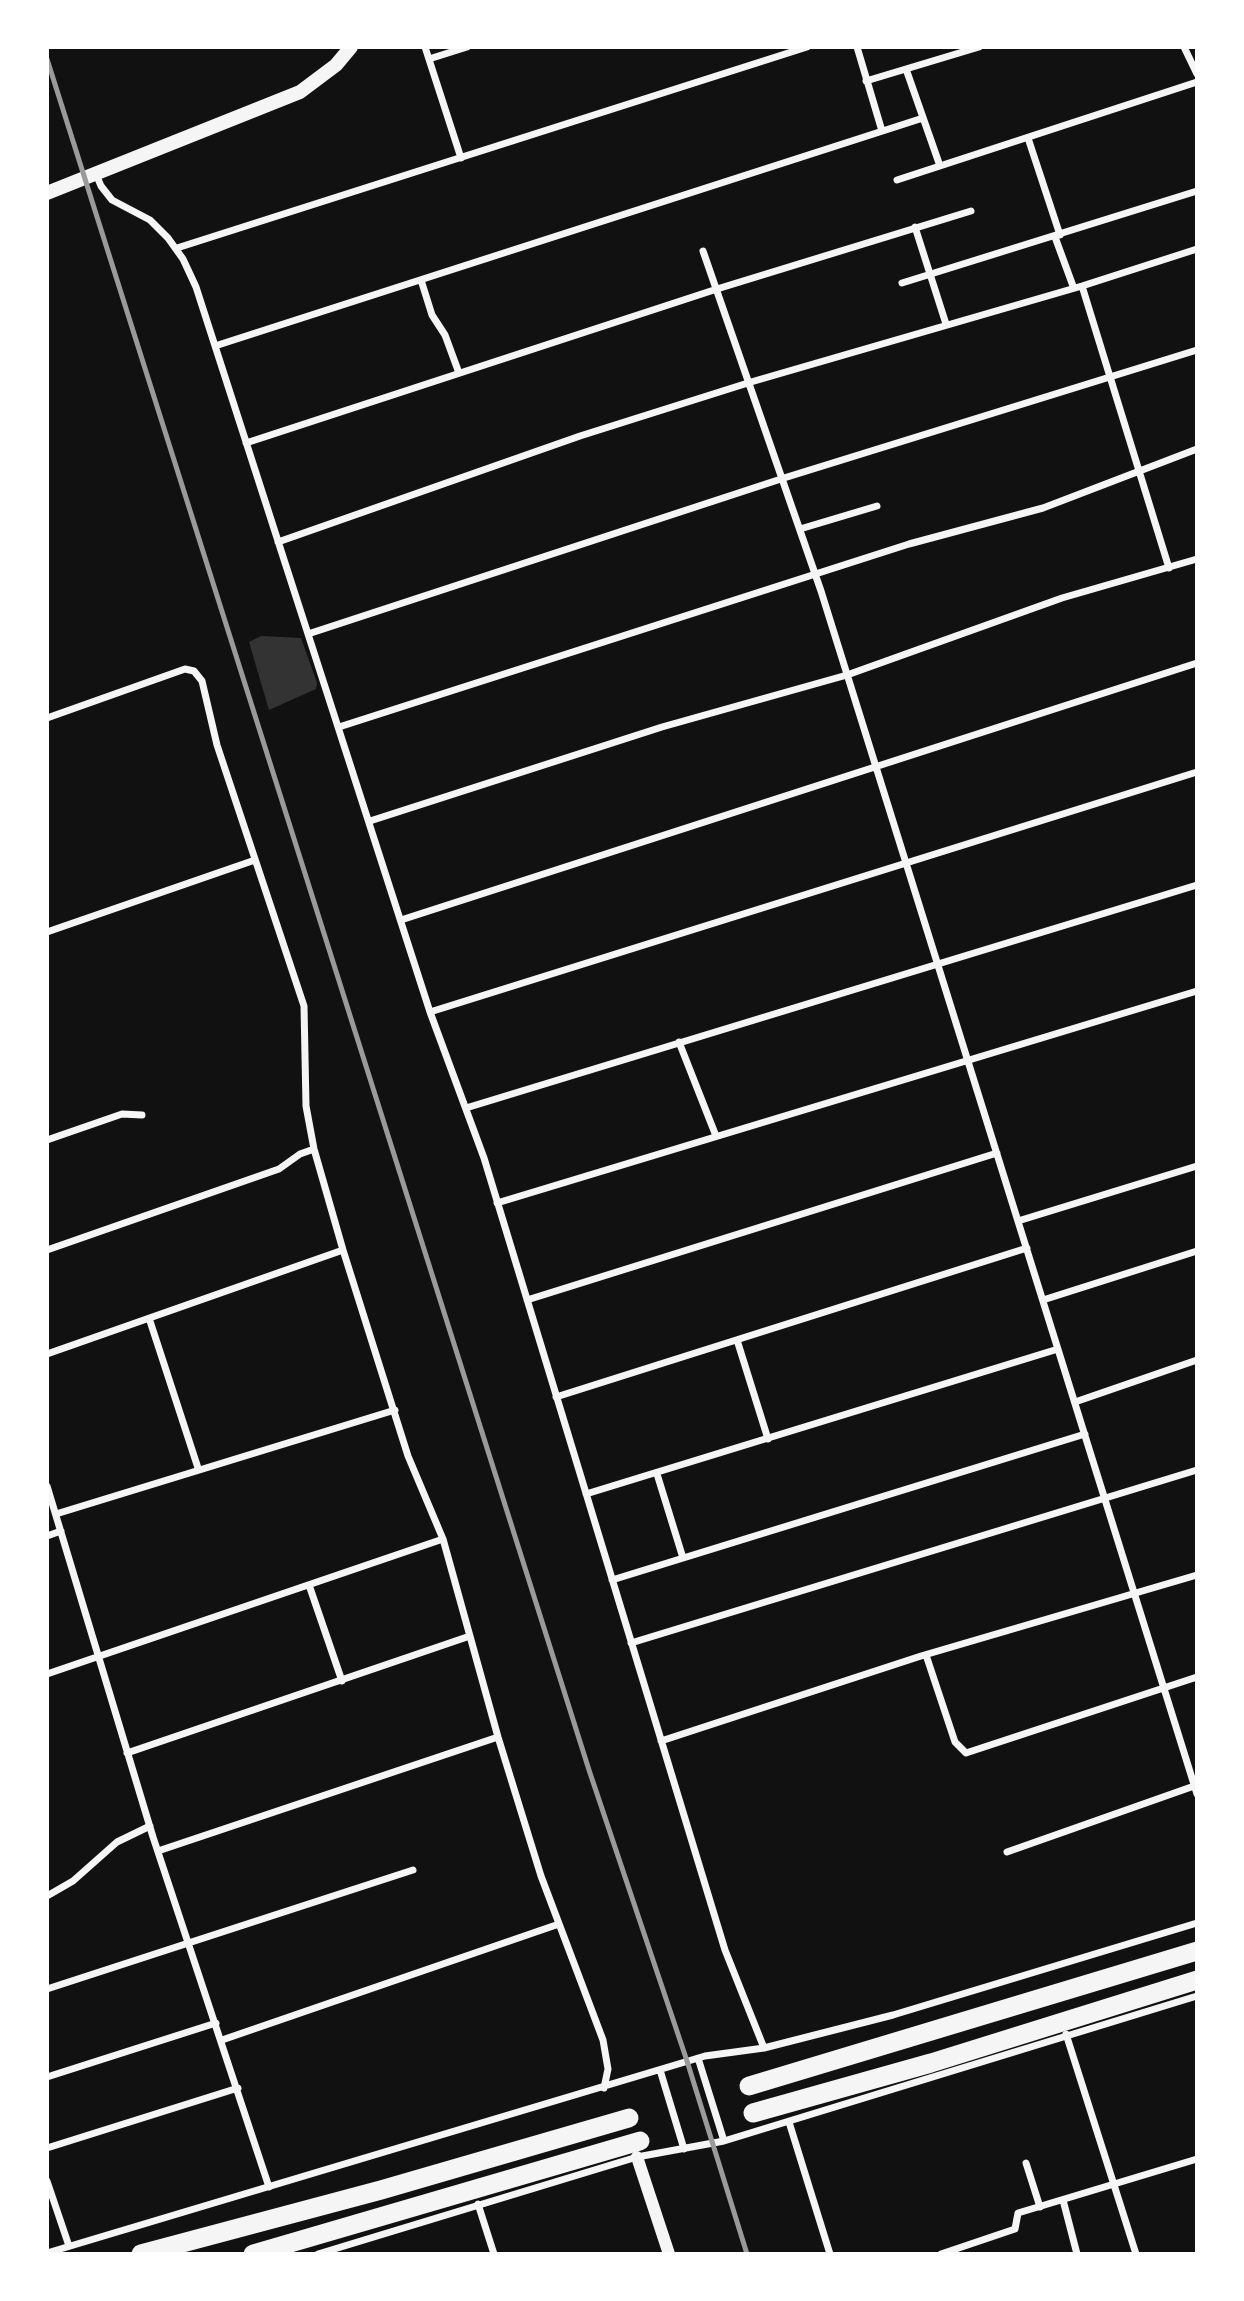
<!DOCTYPE html>
<style>
body{margin:0}
#map{position:relative;width:1244px;height:2301px;overflow:hidden;background:#111;font-family:Lato,sans-serif}
canvas{display:block}
.frame{position:absolute;inset:0;border:49px solid #fff;pointer-events:none}
</style>
<div id="map">
<canvas width="1244" height="2301"></canvas>
<div class="frame"></div>
</div>
<script>
const c = document.querySelector('canvas').getContext('2d');
c.lineJoin = 'round';
function fillPath(path, color) {
  c.fillStyle = color;
  c.fill(path, 'evenodd');
}
function toPath(rows) {
  const path = new Path2D();
  for (const r of rows) {
    path.moveTo(r[0], r[1]);
    for (let i = 2; i < r.length; i += 2) path.lineTo(r[i], r[i + 1]);
  }
  return path;
}
function trace(path, color, width, dash) {
  c.strokeStyle = color;
  c.lineWidth = width;
  c.lineCap = dash ? 'butt' : 'round';
  c.setLineDash(dash || []);
  c.stroke(path);
}
fillPath(toPath([
 [261,636,301,638,317,683,316,689,269,710,249,642]
]), '#333');
trace(toPath([
 [425,47,461,158],
 [857,47,882,131],
 [1184,47,1197,74],
 [429,59,467,47],
 [906,69,940,166],
 [866,81,979,47],
 [1028,138,1060,235],
 [96,174,101,186,112,200,150,220,168,238,183,259,196,287,430,1012,484,1158,725,1950,764,2048],
 [897,180,1197,82],
 [915,227,946,324],
 [1055,237,1073,286],
 [177,248,807,47],
 [703,251,821,591,1197,1794],
 [421,280,432,315,445,335,459,373],
 [902,283,1197,191],
 [1082,286,1169,568],
 [215,346,923,118],
 [246,443,717,289,971,211],
 [800,529,877,506],
 [278,542,580,436,751,382,1082,286,1197,249],
 [308,634,784,478,1197,350],
 [47,718,185,669,194,671,202,681,217,745,304,1006,306,1106,314,1149,343,1250,408,1456,443,1539,498,1737,541,1876,603,2040,608,2069,604,2088],
 [339,727,909,544,1043,508,1197,449],
 [370,821,662,727,847,675,1062,598,1197,559],
 [401,920,1197,663],
 [47,932,255,860],
 [430,1012,1197,772],
 [679,1042,716,1136],
 [466,1108,1197,885],
 [47,1140,122,1114,142,1115],
 [497,1203,1197,991],
 [1018,1221,1197,1166],
 [47,1250,279,1169,300,1154,314,1149],
 [527,1300,997,1153],
 [1043,1300,1197,1251],
 [149,1318,198,1468],
 [737,1340,768,1439],
 [47,1354,343,1250],
 [556,1397,1027,1248],
 [1075,1402,1197,1360],
 [657,1474,683,1558],
 [47,1486,153,1837,269,2187],
 [586,1494,1058,1349],
 [56,1514,395,1410],
 [47,1536,61,1531],
 [612,1580,1085,1434],
 [309,1585,342,1681],
 [631,1643,1197,1470],
 [926,1655,955,1742,966,1753,1197,1677],
 [47,1674,443,1539],
 [661,1741,921,1656,1197,1575],
 [127,1753,470,1636],
 [158,1851,498,1737],
 [1007,1852,1197,1785],
 [47,1896,73,1881,117,1842,150,1826],
 [47,1989,413,1870],
 [1066,2034,1136,2254],
 [222,2040,559,1924],
 [698,2058,724,2141],
 [660,2070,684,2149],
 [47,2077,216,2023],
 [789,2122,830,2254],
 [47,2148,238,2088],
 [1026,2163,1040,2207],
 [47,2181,69,2246],
 [1063,2200,1077,2254],
 [478,2204,494,2254],
 [47,2253,705,2056,764,2048,893,2015,1197,1923],
 [318,2254,637,2157,724,2141,1197,1996],
 [941,2254,1015,2229,1018,2213,1197,2159]
]), '#f5f5f5', 7);
trace(toPath([
 [637,2157,669,2254]
]), '#f5f5f5', 12);
trace(toPath([
 [47,193,300,92,336,65,351,47]
]), '#f5f5f5', 14);
trace(toPath([
 [749,2086,1197,1951],
 [753,2113,931,2063,1197,1980],
 [141,2254,381,2190,629,2118],
 [253,2254,640,2141]
]), '#f5f5f5', 19);
trace(toPath([
 [47,59,589,1770,687,2061,747,2254]
]), '#9a9a9a', 5);
</script>
